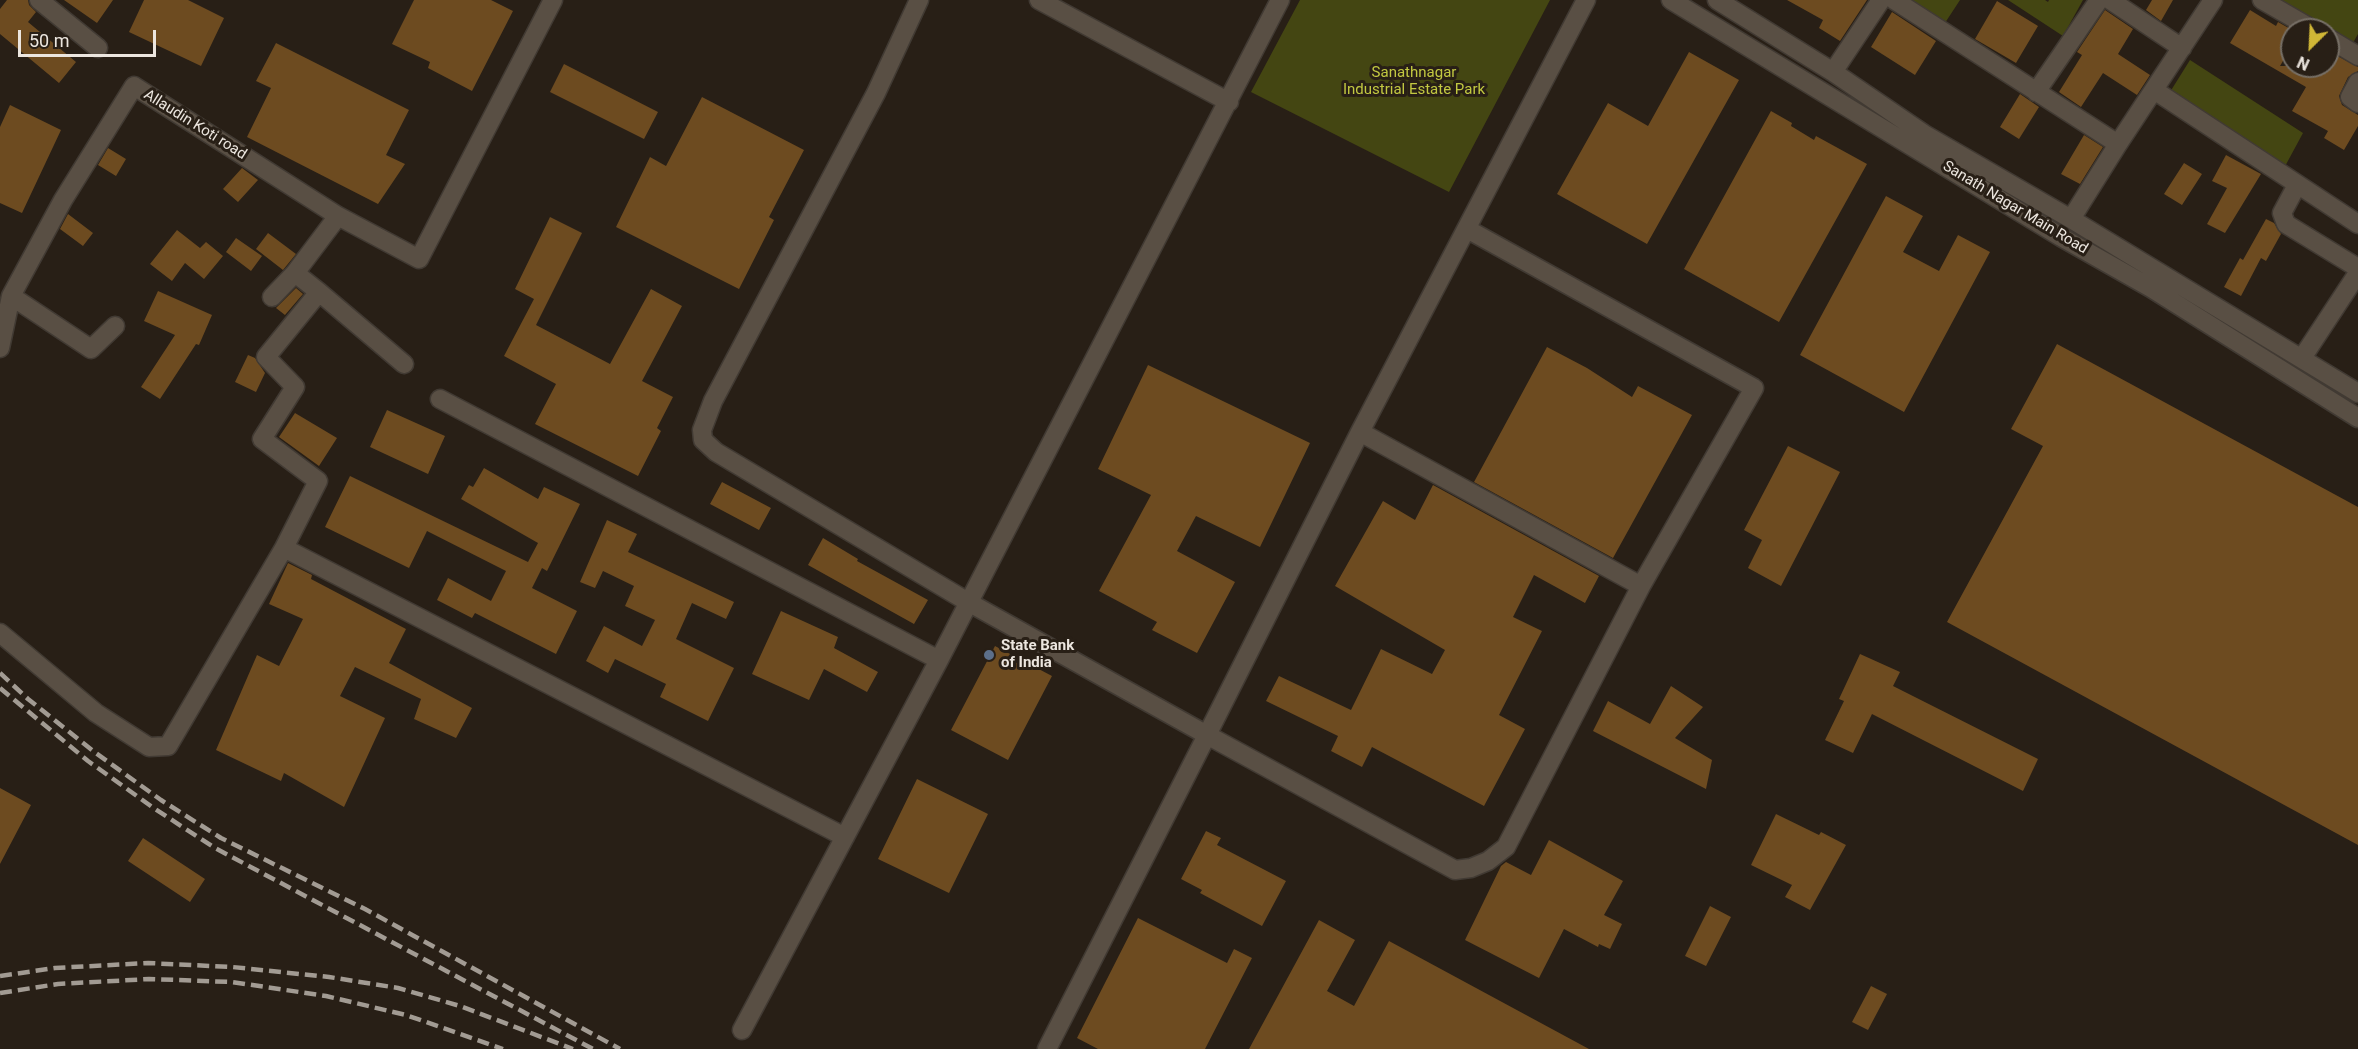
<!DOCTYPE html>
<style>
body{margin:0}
#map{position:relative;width:2358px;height:1049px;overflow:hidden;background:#281f16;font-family:Roboto,sans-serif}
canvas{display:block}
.north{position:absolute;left:2280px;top:18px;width:60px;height:60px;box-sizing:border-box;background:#281f16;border:2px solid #766f66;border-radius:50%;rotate:204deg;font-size:16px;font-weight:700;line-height:24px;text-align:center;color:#ece6df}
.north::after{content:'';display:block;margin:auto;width:21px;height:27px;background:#d1b736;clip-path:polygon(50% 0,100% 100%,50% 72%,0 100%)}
.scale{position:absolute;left:18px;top:30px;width:138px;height:27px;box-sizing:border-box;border:3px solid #ece6df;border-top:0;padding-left:8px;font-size:18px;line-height:21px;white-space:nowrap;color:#ece6df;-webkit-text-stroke:4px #281f16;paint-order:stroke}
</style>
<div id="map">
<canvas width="2358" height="1049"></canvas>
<div class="north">N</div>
<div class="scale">50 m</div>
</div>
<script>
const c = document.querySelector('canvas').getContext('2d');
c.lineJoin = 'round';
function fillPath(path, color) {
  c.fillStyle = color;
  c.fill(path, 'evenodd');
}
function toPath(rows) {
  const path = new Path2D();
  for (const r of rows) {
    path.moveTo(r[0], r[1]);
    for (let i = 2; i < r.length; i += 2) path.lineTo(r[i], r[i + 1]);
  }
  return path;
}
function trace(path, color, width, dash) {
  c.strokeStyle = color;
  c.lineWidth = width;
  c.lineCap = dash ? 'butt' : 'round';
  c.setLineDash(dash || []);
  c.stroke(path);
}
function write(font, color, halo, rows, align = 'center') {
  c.font = font + ' Roboto,sans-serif';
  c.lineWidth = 6;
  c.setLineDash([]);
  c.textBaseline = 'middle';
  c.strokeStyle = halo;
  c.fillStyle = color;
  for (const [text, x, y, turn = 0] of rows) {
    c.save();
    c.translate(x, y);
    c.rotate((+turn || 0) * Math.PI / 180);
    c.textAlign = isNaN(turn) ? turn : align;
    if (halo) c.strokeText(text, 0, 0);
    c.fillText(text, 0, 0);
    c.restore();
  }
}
fillPath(toPath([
 [1300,0,1550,0,1449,192,1251,92],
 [1904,0,1960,0,1943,26],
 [2008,0,2045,0,2048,2,2049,0,2083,0,2063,36],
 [2277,0,2358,0,2358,34,2350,48,2328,30,2322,30],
 [2190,60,2303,133,2283,170,2165,100]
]), '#444612');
fillPath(toPath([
 [7,0,28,0,29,5,36,12,28,22,76,62,59,83,0,34,0,9],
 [64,0,113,0,97,23],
 [144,0,188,0,224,18,201,66,129,32],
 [414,0,491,0,513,11,472,91,428,68,430,62,392,44],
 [1787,0,1867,0,1840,41,1819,28,1823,20],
 [2152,0,2173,0,2161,21,2146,10],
 [1997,1,2038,26,2016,63,1975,39],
 [2105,10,2133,29,2118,54,2150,75,2137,95,2103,73,2081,107,2059,92,2082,55,2077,52],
 [2250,10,2276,26,2278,22,2292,30,2292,46,2280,66,2328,66,2328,51,2358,67,2358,71,2348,77,2339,96,2342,105,2358,115,2358,126,2344,150,2324,138,2328,131,2292,111,2306,87,2230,43],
 [1892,12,1936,41,1915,75,1871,47],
 [276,43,409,110,386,155,405,164,378,204,247,137,271,88,256,81],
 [1689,52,1739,80,1647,244,1557,194,1608,103,1648,126],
 [564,64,658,112,644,139,550,92],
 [2020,94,2039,107,2019,139,2000,127],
 [702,97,804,150,769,217,774,220,739,289,616,227,650,157,666,166],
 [10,105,61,130,22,213,0,203,0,127],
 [1771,111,1792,123,1791,126,1814,140,1816,136,1867,164,1779,322,1684,269],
 [2084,135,2103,147,2080,184,2061,174],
 [108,148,126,159,116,176,98,165],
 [2226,155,2261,174,2225,233,2207,224,2227,188,2212,181],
 [2184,163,2202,174,2182,205,2164,194],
 [242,168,258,180,238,202,223,189],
 [1886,196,1923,216,1903,252,1939,271,1958,235,1990,252,1904,412,1800,355],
 [68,214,93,233,83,246,60,229],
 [550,217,582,233,536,325,610,364,651,289,682,306,642,381,673,397,657,428,661,431,638,476,535,424,556,384,504,356,534,299,515,289],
 [2266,219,2274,223,2281,234,2266,261,2261,258,2241,296,2224,287,2240,258,2243,260],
 [177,230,200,248,206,242,223,256,204,279,185,263,172,281,150,264],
 [268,233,296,254,283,270,256,249],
 [236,238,262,256,251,271,226,252],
 [296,288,303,294,285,315,276,308],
 [158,291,212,315,199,345,196,344,160,399,141,387,175,335,144,321],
 [2057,344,2358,507,2358,845,1947,622,2043,446,2011,429],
 [1547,347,1587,368,1632,397,1638,386,1692,415,1613,558,1474,482],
 [248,355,255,358,265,373,256,392,235,382],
 [1148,365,1310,443,1260,547,1196,516,1177,551,1235,582,1197,653,1152,630,1157,622,1099,591,1151,495,1098,469],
 [387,410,445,436,428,474,370,447],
 [295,413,337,438,319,466,279,437],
 [1788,446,1840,472,1781,586,1748,568,1762,540,1744,530],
 [484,468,538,499,544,487,580,504,547,571,542,568,532,588,577,611,556,654,475,613,472,618,437,600,448,578,491,601,506,571,427,531,409,568,325,527,350,476,528,562,538,543,461,499,469,485,473,487],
 [722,482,771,508,759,530,710,504],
 [1433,485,1599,576,1585,603,1534,575,1513,617,1542,631,1499,715,1525,729,1484,806,1372,747,1362,767,1331,751,1338,736,1266,701,1279,676,1351,710,1381,649,1432,674,1445,650,1335,586,1383,501,1415,520],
 [607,520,637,534,628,552,734,602,726,619,692,603,676,639,734,668,708,721,660,697,666,684,615,659,608,673,586,661,604,626,642,646,655,620,625,606,634,586,603,571,595,588,580,582],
 [823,538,858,559,857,561,928,600,914,624,808,565],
 [288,563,312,575,311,579,406,629,389,663,472,708,456,738,414,719,421,699,355,667,340,696,385,718,344,807,284,773,281,781,216,750,257,655,279,666,303,619,269,604],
 [781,611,838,637,834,648,878,672,867,692,824,669,809,700,752,674],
 [995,646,1052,676,1008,760,951,730],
 [1860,654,1900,672,1893,686,2038,759,2023,791,1872,714,1853,753,1825,740,1844,701,1839,699],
 [1671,686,1703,707,1675,738,1712,760,1706,789,1593,731,1608,701,1650,724],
 [917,779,988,814,949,893,878,859],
 [0,788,31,805,0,864],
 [1776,814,1819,835,1821,832,1846,845,1810,910,1785,897,1792,885,1751,865],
 [1206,831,1221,838,1217,845,1286,881,1262,926,1200,893,1202,890,1181,879],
 [143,838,205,879,190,902,128,861],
 [1549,840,1623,881,1604,915,1622,924,1610,949,1599,944,1598,947,1564,929,1539,978,1465,940,1501,866,1506,862,1531,875],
 [1710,906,1731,917,1706,966,1685,956],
 [1138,918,1227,963,1234,949,1252,958,1205,1049,1098,1049,1077,1038],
 [1319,920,1355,940,1327,991,1354,1006,1389,941,1589,1049,1249,1049],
 [1871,986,1887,994,1868,1030,1852,1022]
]), '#6d4b20');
const minor = toPath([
 [39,0,98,48],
 [919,0,876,93,713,401,702,430,703,440,716,452,968,602,1207,735,1360,432,1586,0],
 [1039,0,1229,102],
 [1671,0,2061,237,2151,288,2358,418],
 [1717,0,1833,72,1924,134,2071,219,2358,393],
 [1894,0,2118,144],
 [2110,0,2182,48],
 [2262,0,2314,30],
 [2328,38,2358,56],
 [1833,72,1881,0],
 [2358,82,2350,97,2358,103],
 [2154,90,2358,224],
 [2036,92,2099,0],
 [2297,185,2282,213,2286,224,2358,268],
 [2071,219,2118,144,2213,0],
 [319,292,404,364],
 [11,296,91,349,115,326],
 [272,297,295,273],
 [0,348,11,296,63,200,134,86,338,216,419,259,553,0],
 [2302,358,2358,273],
 [440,399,939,660],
 [1360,432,1641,586],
 [284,548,318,481,262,439,295,387,266,357,319,292,295,273,338,216],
 [0,633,96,713,149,747,168,746,284,548,845,837],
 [742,1030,939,660,1280,0],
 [1047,1049,1207,735,1455,870,1471,868,1488,861,1506,847,1641,586,1754,388,1467,229]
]);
trace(minor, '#413a33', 21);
trace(minor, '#594f44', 18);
trace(toPath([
 [0,673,28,699,93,751,161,800,221,838,365,909,620,1049],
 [0,688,88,761,155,809,215,848,593,1049],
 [0,976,55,968,148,963,232,967,329,977,398,988,460,1006,573,1049],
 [0,993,58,984,149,979,232,982,326,996,406,1015,503,1049]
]), '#a29b93', 4.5, [12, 6]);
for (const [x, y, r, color] of [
 [989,655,6,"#5c6f8a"]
]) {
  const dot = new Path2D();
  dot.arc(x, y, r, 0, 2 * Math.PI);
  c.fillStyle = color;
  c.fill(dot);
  trace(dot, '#281f16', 2);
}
write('15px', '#c2c841', '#281f16', [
 ["Sanathnagar",1414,73],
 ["Industrial Estate Park",1414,90]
]);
write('15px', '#ece6df', '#281f16', [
 ["Allaudin Koti road",195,125,32],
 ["Sanath Nagar Main Road",2015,208,31]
]);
write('bold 15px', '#ece6df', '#281f16', [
 ["State Bank",1001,646],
 ["of India",1001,663]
], 'left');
</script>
